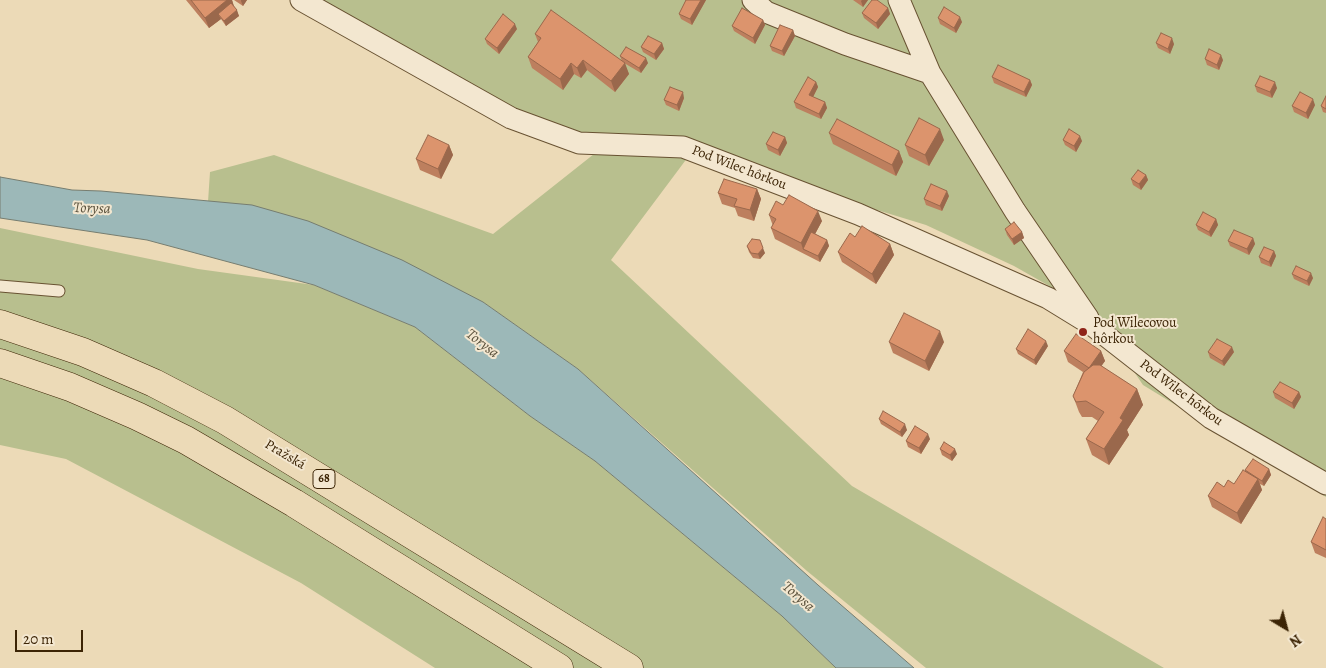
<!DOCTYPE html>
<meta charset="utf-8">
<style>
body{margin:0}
#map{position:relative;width:1326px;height:668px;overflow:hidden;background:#ecdab7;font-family:Alegreya,serif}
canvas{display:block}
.north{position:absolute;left:1261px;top:603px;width:50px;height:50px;-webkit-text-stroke:4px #f3e7d0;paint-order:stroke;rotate:143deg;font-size:14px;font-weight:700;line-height:20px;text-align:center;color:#3c2405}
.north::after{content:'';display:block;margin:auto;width:18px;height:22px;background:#3c2405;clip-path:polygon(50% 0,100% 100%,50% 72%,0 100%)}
.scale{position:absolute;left:15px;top:630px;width:68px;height:22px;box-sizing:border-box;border:2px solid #3c2405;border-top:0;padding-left:6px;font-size:15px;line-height:18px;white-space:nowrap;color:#3c2405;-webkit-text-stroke:4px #f3e7d0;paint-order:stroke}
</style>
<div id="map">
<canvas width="1326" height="668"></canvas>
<div class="north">N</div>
<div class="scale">20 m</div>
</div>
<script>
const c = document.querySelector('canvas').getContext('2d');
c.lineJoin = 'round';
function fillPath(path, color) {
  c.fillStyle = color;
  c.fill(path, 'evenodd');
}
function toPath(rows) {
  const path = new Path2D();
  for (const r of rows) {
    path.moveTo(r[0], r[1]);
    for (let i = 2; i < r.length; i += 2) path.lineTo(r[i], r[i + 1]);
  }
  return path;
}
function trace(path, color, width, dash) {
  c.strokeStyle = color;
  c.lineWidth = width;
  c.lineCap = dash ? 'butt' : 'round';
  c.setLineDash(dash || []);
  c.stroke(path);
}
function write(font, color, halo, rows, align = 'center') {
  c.font = font + ' Alegreya,serif';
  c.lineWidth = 4;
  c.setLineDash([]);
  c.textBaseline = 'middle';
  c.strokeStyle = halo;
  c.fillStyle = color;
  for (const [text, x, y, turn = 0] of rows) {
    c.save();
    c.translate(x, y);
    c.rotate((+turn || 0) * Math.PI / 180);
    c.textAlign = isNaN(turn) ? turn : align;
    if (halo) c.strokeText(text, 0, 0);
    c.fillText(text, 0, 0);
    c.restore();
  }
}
fillPath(toPath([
 [319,0,1326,0,1326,497,1143,385,1104,327,1083,305,1014,266,926,225,691,153,611,260,852,486,1164,668,926,668,807,571,578,369,483,302,208,202,210,172,274,155,493,234,594,154],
 [0,228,198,269,314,285,415,327,530,416,595,461,782,616,836,668,435,668,301,583,66,459,0,445]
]), '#b8bf8e');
const water = toPath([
 [0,177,72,190,101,191,252,205,308,221,402,260,483,302,578,369,818,585,914,668,836,668,782,616,595,461,530,416,415,327,314,285,147,240,0,218,0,177]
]);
fillPath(water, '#9cb8b8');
trace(water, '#767d70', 1);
const service = toPath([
 [0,286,59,291]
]);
const minor = toPath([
 [301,0,511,118,579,143,683,147,858,214,1048,298,1092,325,1211,418,1326,484],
 [753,0,766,12,845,44,930,73],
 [899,0,930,73,1015,211,1088,318]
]);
const primary = toPath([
 [0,324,83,352,154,383,225,420,629,668],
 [0,363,70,387,137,416,186,440,294,503,559,668]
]);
trace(service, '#685232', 13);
trace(minor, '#685232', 23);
trace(primary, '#3c2405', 29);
trace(service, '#f3e7d0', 11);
trace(minor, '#f3e7d0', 21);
trace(primary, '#ecdab7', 28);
fillPath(toPath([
 [186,0,232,0,234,6,239,16,226,26,221,19,209,28],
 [234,0,247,0,243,6],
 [686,0,706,0,692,25,681,19,679,14],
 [853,0,868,0,863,7],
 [888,8,890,14,878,29,864,18,862,13],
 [938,18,962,22,956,33,940,24],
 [763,20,765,25,755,44,734,31,732,26],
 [517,29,499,54,487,44,485,39],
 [793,30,795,36,784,56,772,51,770,46],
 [535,34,622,61,620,56,648,63,641,73,624,63,629,74,615,92,587,70,581,78,574,74,563,90,532,68,528,57,538,42],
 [662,43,664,49,656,60,643,52,641,47],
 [1156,43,1174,44,1170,54,1158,48],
 [1205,59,1223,60,1219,70,1207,65],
 [992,77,1030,80,1032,85,1026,97,994,83],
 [816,82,818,87,813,97,825,102,827,108,821,119,796,108,794,102],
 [1255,86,1277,88,1272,98,1257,92],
 [1326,96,1326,113,1323,112,1321,106],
 [684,98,679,111,666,105,664,100],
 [1315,105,1308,119,1294,112,1292,106],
 [829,133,899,151,903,162,896,176,833,144],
 [785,137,787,143,780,156,768,150,766,144],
 [944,140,929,166,909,156,905,145],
 [1063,140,1082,141,1076,152,1065,145],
 [449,145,453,155,441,179,420,170,416,159],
 [1146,175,1148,180,1141,190,1133,185,1131,179],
 [757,189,761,199,754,221,738,216,735,208,722,204,718,193],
 [949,196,942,211,926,205,924,199],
 [783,205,822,221,815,234,827,240,829,246,820,262,775,239,771,228,773,226,769,215],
 [1216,219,1218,225,1211,237,1198,230,1196,225],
 [1005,229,1022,232,1024,238,1014,245,1007,235],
 [855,237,890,244,894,255,876,284,842,262,838,252],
 [1253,238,1255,244,1249,255,1230,246,1228,241],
 [747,246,765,253,760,259,753,258,749,252],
 [1274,251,1276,256,1271,267,1261,263,1259,257],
 [1292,274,1313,278,1309,286,1294,279],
 [889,342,944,342,929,371,893,353],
 [1048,346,1036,365,1018,354,1016,349],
 [1064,351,1101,351,1105,361,1101,366,1137,389,1143,405,1127,430,1129,435,1109,465,1092,455,1086,439,1098,421,1092,417,1082,417,1079,412,1073,396,1083,372,1068,362],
 [1208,352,1234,352,1224,366,1210,358],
 [1273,392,1299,392,1301,397,1294,409,1275,398],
 [879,419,907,430,902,437,881,424],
 [930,439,921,454,908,447,906,441],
 [940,449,957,454,952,461,942,455],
 [1269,469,1271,475,1264,486,1260,484,1262,490,1241,524,1212,507,1208,496,1224,487,1234,484,1246,472,1245,470],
 [1326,519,1326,558,1315,553,1311,542]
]), '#bd7f5e');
fillPath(toPath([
 [227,0,232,0,234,7,218,14,221,19,209,28,205,18],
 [241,0,247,0,243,6,241,1],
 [701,0,706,0,692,25,690,19],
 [862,0,868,0,863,7,861,1],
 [888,8,890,14,878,29,876,23],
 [237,10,239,16,226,26,224,21],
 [960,17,962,22,956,33,954,28],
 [763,20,765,25,755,44,753,38],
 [515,24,517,29,499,54,497,48],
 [793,30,795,36,784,56,782,51],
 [1172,38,1174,44,1170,54,1168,49],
 [662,43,664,49,656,60,654,54],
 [1221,55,1223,60,1219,70,1217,65],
 [646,58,648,63,641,73,639,68],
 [583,60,587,70,581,78,577,68],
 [571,63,574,74,563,90,560,79],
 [625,63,629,74,615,92,611,81],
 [1030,80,1032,85,1026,97,1024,92],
 [816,82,818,87,811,101,809,95],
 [1275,82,1277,88,1272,98,1270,92],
 [683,92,684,98,679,111,677,105],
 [1313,99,1315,105,1308,119,1306,113],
 [825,102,827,108,821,119,819,114],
 [940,129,944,140,929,166,925,155],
 [1080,136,1082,141,1076,152,1074,146],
 [785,137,787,143,780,156,778,150],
 [449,145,453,155,441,179,438,169],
 [899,151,903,162,896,176,892,165],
 [1146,175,1148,180,1141,190,1139,184],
 [757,189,761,199,754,221,750,210],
 [947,191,949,196,942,211,940,206],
 [818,211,822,221,806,251,803,249,801,243],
 [1216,219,1218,225,1211,237,1209,232],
 [1022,232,1024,238,1014,245,1012,239],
 [1253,238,1255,244,1249,255,1247,249],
 [827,240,829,246,820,262,818,256],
 [890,244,894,255,876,284,872,274],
 [763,248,765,253,760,259,758,254],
 [1274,251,1276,256,1271,267,1269,262],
 [1311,273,1313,278,1309,286,1307,281],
 [940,331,944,342,929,371,925,361],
 [1046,341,1048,346,1036,365,1034,360],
 [1232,347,1234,352,1224,366,1222,361],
 [1101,351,1105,361,1093,378,1089,368],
 [1137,389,1143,405,1127,430,1129,435,1109,465,1104,449,1120,418],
 [1299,392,1301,397,1294,409,1292,403],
 [905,424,907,430,902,437,900,432],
 [928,434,930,439,921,454,919,448],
 [955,449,957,454,952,461,950,455],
 [1269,469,1271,475,1264,486,1262,481],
 [1258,479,1262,490,1241,524,1237,513]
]), '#9a684c');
const building = toPath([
 [191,0,227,0,205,18,191,0],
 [686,0,701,0,690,19,679,14,686,0],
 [872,0,877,0,888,8,876,23,862,13,872,0],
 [231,3,237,10,224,21,218,14,231,3],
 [944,7,960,17,954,28,938,18,944,7],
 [742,8,763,20,753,38,732,26,742,8],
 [551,10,625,63,611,81,583,60,577,68,571,63,560,79,528,57,541,38,535,34,551,10],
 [503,14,515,24,497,48,485,39,503,14],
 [780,25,793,30,782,51,770,46,780,25],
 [1161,33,1172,38,1168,49,1156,43,1161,33],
 [648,36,662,43,654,54,641,47,648,36],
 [626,47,646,58,639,68,620,56,626,47],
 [1209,49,1221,55,1217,65,1205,59,1209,49],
 [998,65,1030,80,1024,92,992,77,998,65],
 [1260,76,1275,82,1270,92,1255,86,1260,76],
 [808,77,816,82,809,95,825,102,819,114,794,102,808,77],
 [670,87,683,92,677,105,664,100,670,87],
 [1300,92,1313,99,1306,113,1292,106,1300,92],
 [1326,96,1326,109,1321,106,1326,96],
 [919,118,940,129,925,155,905,145,919,118],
 [837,119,899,151,892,165,829,133,837,119],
 [1069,129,1080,136,1074,146,1063,140,1069,129],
 [773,132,785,137,778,150,766,144,773,132],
 [428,135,449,145,438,169,416,159,428,135],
 [1138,170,1146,175,1139,184,1131,179,1138,170],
 [724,179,757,189,750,210,734,206,737,199,718,193,724,179],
 [931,184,947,191,940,206,924,199,931,184],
 [789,195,818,211,801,243,771,228,776,219,769,215,776,201,783,205,789,195],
 [1203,212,1216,219,1209,232,1196,225,1203,212],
 [1014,222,1022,232,1012,239,1005,229,1014,222],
 [862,226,890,244,872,274,838,252,850,233,855,237,862,226],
 [1234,230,1253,238,1247,249,1228,241,1234,230],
 [811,232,827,240,818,256,803,249,811,232],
 [752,239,760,240,763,248,758,254,751,253,747,246,752,239],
 [1264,247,1274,251,1269,262,1259,257,1264,247],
 [1296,266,1311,273,1307,281,1292,274,1296,266],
 [904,313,940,331,925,361,889,342,904,313],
 [1028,329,1046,341,1034,360,1016,349,1028,329],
 [1076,334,1101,351,1089,368,1064,351,1076,334],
 [1217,339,1232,347,1222,361,1208,352,1217,339],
 [1093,365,1100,365,1137,389,1120,418,1123,420,1104,449,1086,439,1104,412,1086,401,1076,402,1073,396,1084,372,1093,365],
 [1280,382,1299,392,1292,403,1273,392,1280,382],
 [883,411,905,424,900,432,879,419,883,411],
 [915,426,928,434,919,448,906,441,915,426],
 [944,442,955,449,950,455,940,449,944,442],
 [1253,459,1269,469,1262,481,1245,470,1253,459],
 [1243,470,1258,479,1237,513,1208,496,1217,482,1224,487,1228,480,1234,484,1243,470],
 [1323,517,1326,519,1326,550,1311,542,1323,517]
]);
fillPath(building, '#dc946d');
trace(building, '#9a684c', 1);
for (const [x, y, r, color] of [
 [1083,332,5,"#8f2418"]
]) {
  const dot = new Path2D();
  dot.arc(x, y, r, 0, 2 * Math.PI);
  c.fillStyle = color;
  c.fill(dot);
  trace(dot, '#f3e7d0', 2);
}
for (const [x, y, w] of [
 [324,479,22]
]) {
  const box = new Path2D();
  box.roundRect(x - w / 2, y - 9.5, w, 19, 4);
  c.fillStyle = '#f3e7d0';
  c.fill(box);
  trace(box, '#3c2405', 1);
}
write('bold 12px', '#3c2405', null, [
 ["68",324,479]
]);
write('14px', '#3c2405', '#f3e7d0', [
 ["Pod Wilec hôrkou",739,168,21],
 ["Pod Wilec hôrkou",1181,393,37],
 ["Pražská",285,455,31]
]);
write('14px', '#3c2405', '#f3e7d0', [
 ["Pod Wilecovou",1093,324],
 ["hôrkou",1093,340]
], 'left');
write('italic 15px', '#59503b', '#f3e7d0', [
 ["Torysa",92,209,2],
 ["Torysa",482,344,38],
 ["Torysa",798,597,41]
]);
</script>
